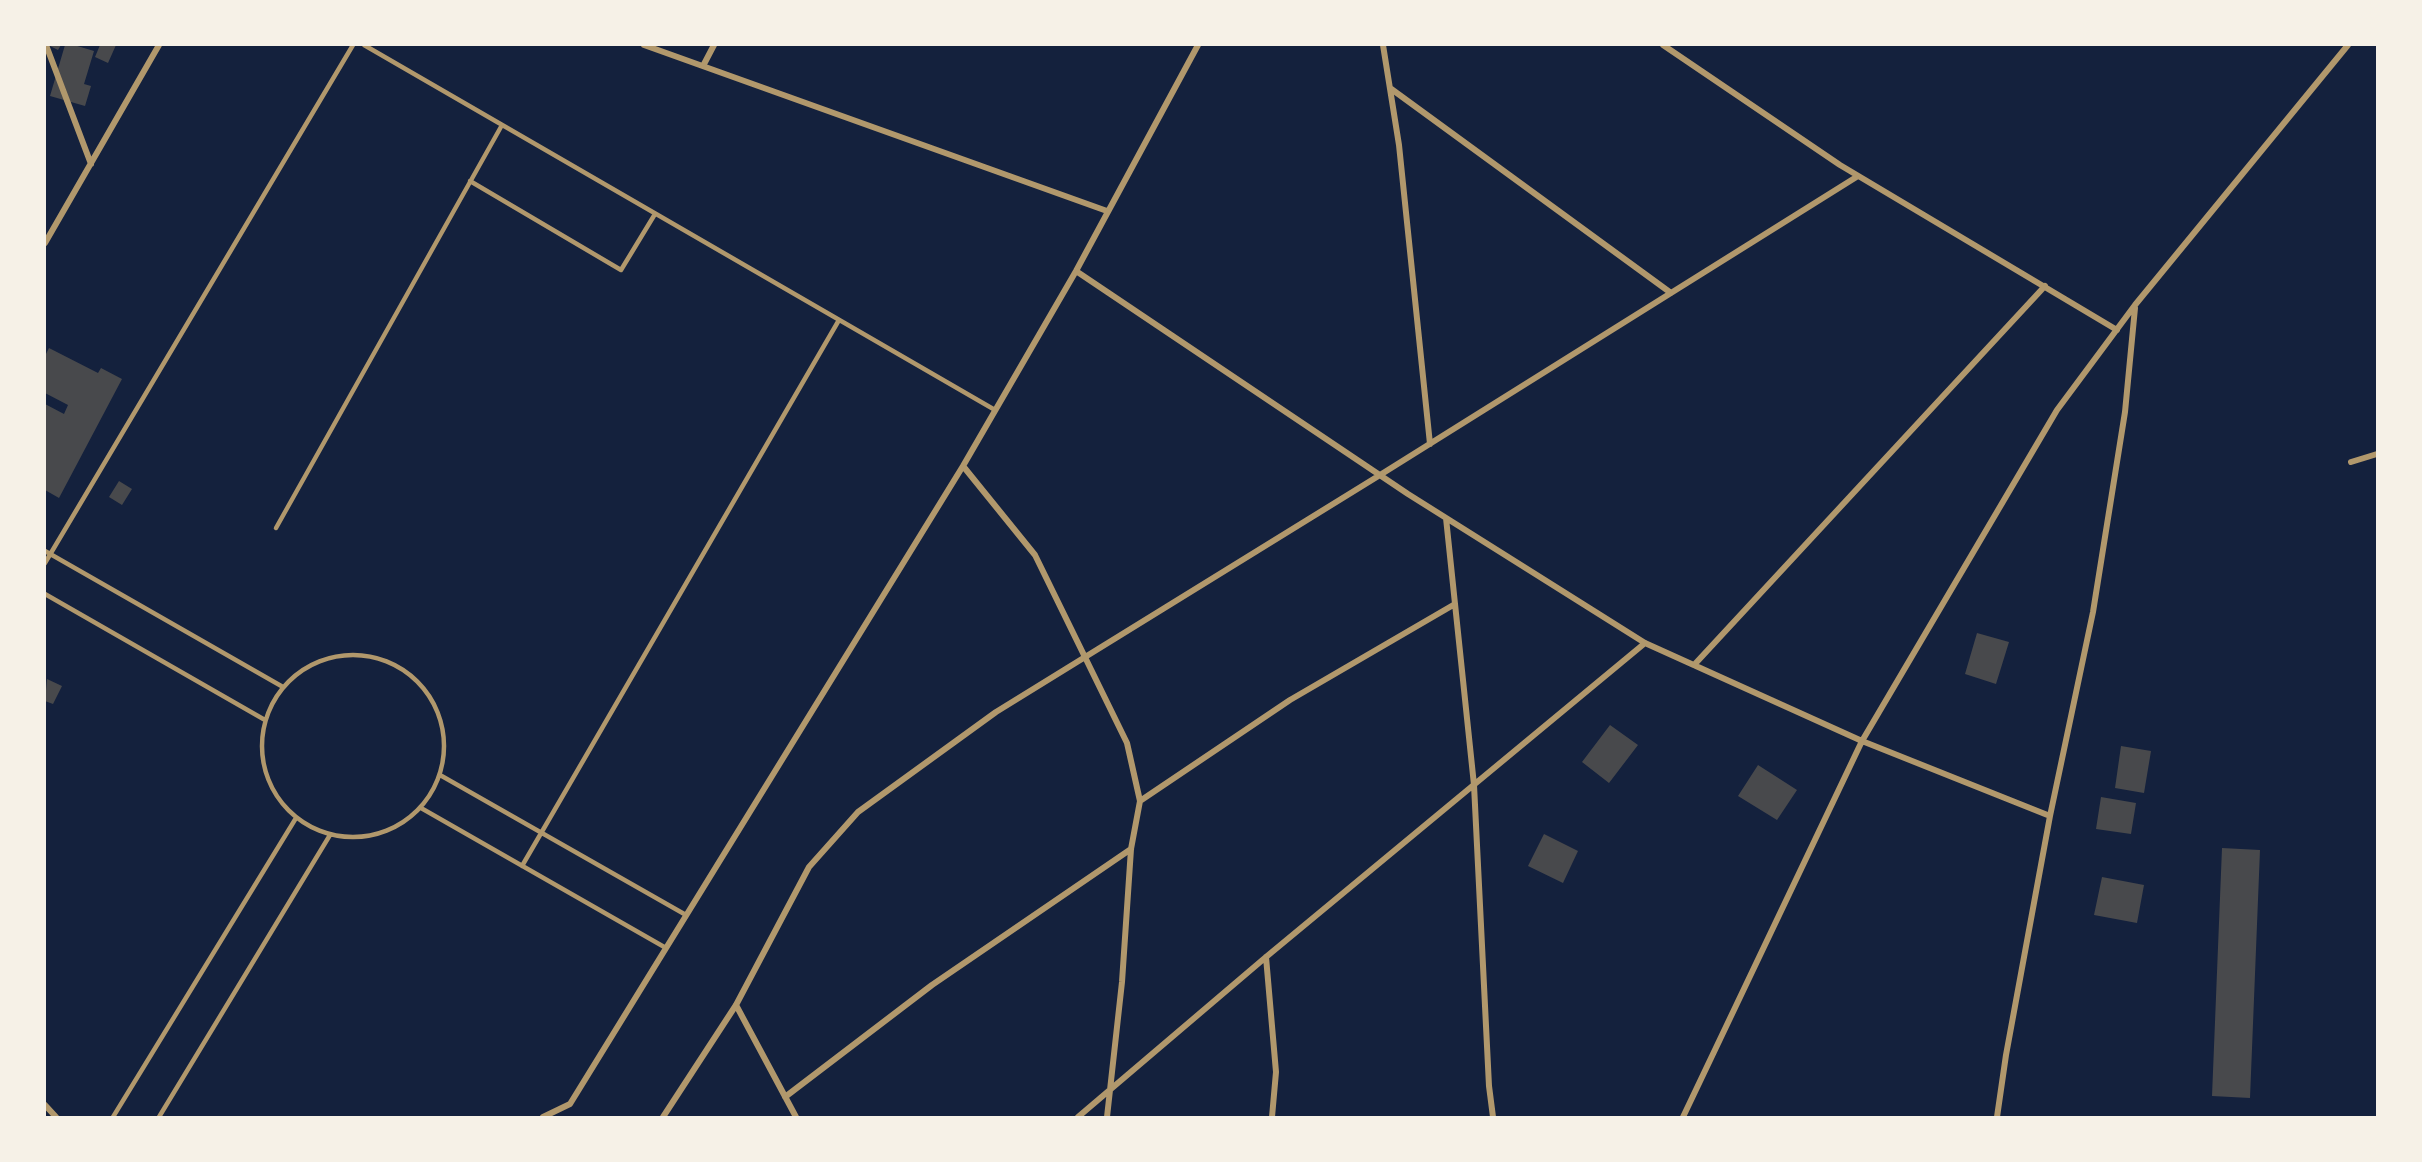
<!DOCTYPE html>
<style>
body{margin:0}
#map{position:relative;width:2422px;height:1162px;overflow:hidden;background:#14213d;font-family:"Roboto Condensed",sans-serif}
canvas{display:block}
.frame{position:absolute;inset:0;border:46px solid #f6f1e7;pointer-events:none}
</style>
<div id="map">
<canvas width="2422" height="1162"></canvas>
<div class="frame"></div>
</div>
<script>
const c = document.querySelector('canvas').getContext('2d');
c.lineJoin = 'round';
function fillPath(path, color) {
  c.fillStyle = color;
  c.fill(path, 'evenodd');
}
function toPath(rows) {
  const path = new Path2D();
  for (const r of rows) {
    if (r.length === 3) {
      path.moveTo(r[0] + r[2], r[1]);
      path.arc(r[0], r[1], r[2], 0, 2 * Math.PI);
      continue;
    }
    path.moveTo(r[0], r[1]);
    for (let i = 2; i < r.length; i += 2) path.lineTo(r[i], r[i + 1]);
  }
  return path;
}
function trace(path, color, width, dash) {
  c.strokeStyle = color;
  c.lineWidth = width;
  c.lineCap = dash ? 'butt' : 'round';
  c.setLineDash(dash || []);
  c.stroke(path);
}
fillPath(toPath([
 [48,45,61,45,58,50],
 [65,45,74,45,94,51,84,84,91,86,85,106,50,96],
 [100,45,116,45,108,63,95,57],
 [49,348,98,373,101,368,122,379,59,498,45,490,45,404,64,414,68,405,45,393,45,356],
 [119,481,132,489,122,505,109,497],
 [1977,633,2009,642,1996,684,1965,674],
 [47,679,62,686,53,704,45,701],
 [1610,725,1638,745,1609,783,1582,762],
 [2121,746,2151,751,2144,793,2115,788],
 [1758,765,1797,790,1777,820,1738,796],
 [2101,797,2136,803,2131,834,2096,829],
 [1544,834,1578,851,1563,883,1528,866],
 [2222,848,2260,850,2250,1098,2212,1096],
 [2102,877,2144,885,2137,923,2094,915]
]), '#48494c');
trace(toPath([
 [364,45,995,410],
 [470,181,621,270,655,214],
 [276,528,502,125],
 [45,551,283,687],
 [45,563,353,45],
 [45,594,265,720],
 [353,746,91],
 [440,775,686,915],
 [421,808,666,948],
 [522,866,839,320],
 [113,1117,296,818],
 [159,1117,330,835]
]), '#b1986c', 4.5);
trace(toPath([
 [46,45,91,164],
 [644,45,1107,211],
 [1383,45,1399,145,1430,444],
 [1663,45,1840,165,2117,330],
 [703,66,714,45],
 [1390,88,1671,293],
 [45,243,159,45],
 [1076,271,1408,494,1645,643,1862,741,2050,816],
 [2351,462,2377,454],
 [963,466,1035,555,1127,743,1140,801,1131,849,1122,982,1107,1117],
 [1446,518,1474,785,1489,1086,1493,1117],
 [1694,665,2045,286],
 [1140,801,1290,700,1455,604],
 [1266,957,1276,1072,1272,1117],
 [736,1005,796,1117],
 [785,1097,932,985,1131,849],
 [45,1105,56,1117],
 [543,1117,570,1104,963,466,1076,271,1198,45],
 [663,1117,736,1005,809,867,858,812,996,712,1380,475,1858,176],
 [1078,1117,1266,957,1645,643],
 [1683,1117,1862,741,2057,410,2135,305,2348,45],
 [1997,1117,2006,1055,2050,816,2093,612,2125,412,2135,308]
]), '#b1986c', 6);
</script>
